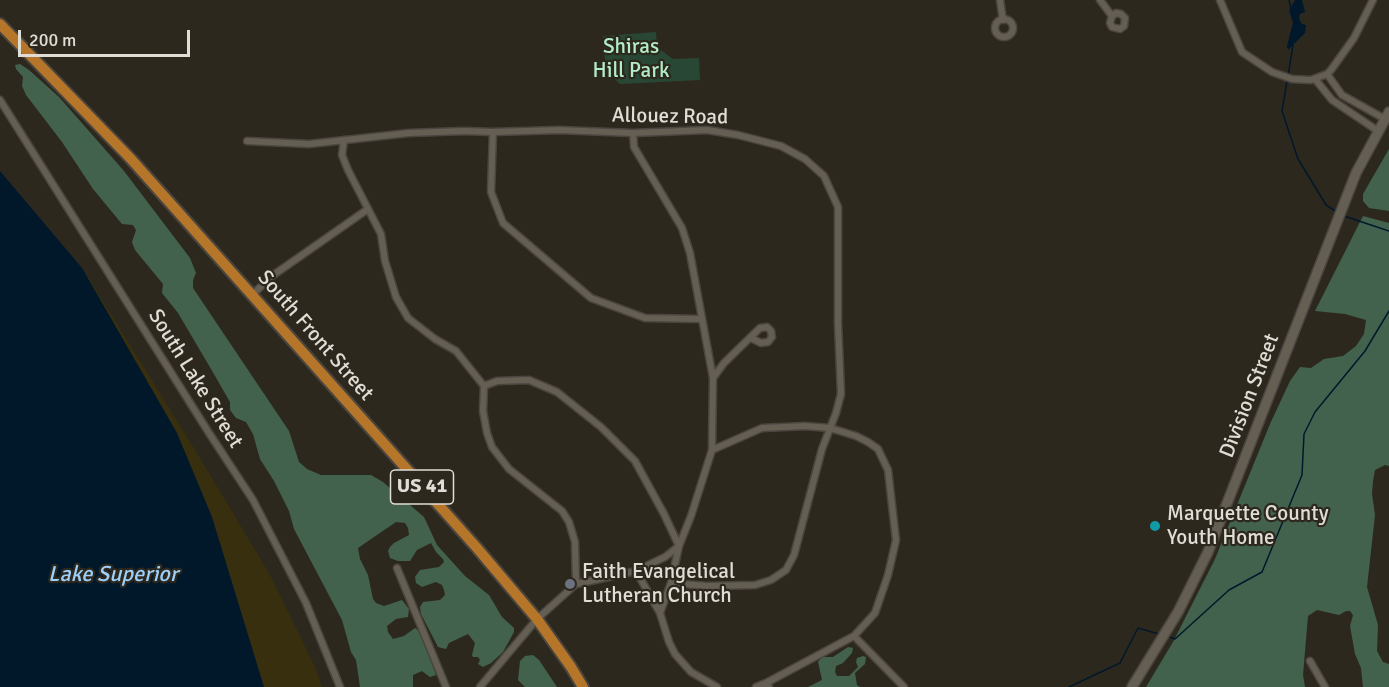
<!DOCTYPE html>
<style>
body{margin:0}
#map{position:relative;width:1389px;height:687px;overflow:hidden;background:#2d281e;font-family:Signika,sans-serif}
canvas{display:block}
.scale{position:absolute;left:18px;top:30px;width:172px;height:27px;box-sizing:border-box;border:3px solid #e0ddd6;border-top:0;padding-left:8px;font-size:18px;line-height:21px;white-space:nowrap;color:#e0ddd6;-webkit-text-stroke:4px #2d281e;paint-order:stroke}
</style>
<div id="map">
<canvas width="1389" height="687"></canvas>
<div class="scale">200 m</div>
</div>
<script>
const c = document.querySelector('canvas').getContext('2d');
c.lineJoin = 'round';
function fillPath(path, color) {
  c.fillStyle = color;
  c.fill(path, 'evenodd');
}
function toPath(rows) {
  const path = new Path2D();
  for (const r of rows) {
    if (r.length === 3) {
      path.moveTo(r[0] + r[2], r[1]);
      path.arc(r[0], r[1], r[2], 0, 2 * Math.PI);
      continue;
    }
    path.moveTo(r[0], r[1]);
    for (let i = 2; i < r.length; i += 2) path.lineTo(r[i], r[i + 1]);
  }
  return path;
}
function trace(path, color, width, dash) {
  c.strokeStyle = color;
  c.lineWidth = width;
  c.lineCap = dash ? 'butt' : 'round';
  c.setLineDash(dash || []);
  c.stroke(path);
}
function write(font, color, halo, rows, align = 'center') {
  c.font = font + ' Signika,sans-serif';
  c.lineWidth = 4.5;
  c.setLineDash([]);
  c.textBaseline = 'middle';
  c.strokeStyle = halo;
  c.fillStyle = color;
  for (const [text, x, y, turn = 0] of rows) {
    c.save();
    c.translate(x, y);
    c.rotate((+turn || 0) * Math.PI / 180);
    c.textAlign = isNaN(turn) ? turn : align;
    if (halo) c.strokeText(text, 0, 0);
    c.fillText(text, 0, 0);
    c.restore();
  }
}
fillPath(toPath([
 [656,32,657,47,673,59,699,58,700,80,620,84,606,71,603,36]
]), '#294735');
fillPath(toPath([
 [20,64,29,70,59,97,124,171,190,258,196,273,193,280,193,288,289,431,299,462,307,469,321,475,371,475,383,482,424,517,437,545,465,576,489,595,502,617,514,628,514,632,503,652,491,663,483,667,478,664,480,660,478,657,473,657,472,655,475,643,468,634,449,643,446,649,438,647,421,614,420,607,423,602,440,600,445,595,444,590,442,585,436,582,422,587,416,583,415,577,420,570,439,567,444,562,443,559,436,552,431,543,417,550,410,561,398,561,390,558,388,551,390,547,394,543,409,535,408,528,405,523,396,522,358,548,360,559,368,575,373,599,376,603,384,606,402,600,409,609,408,617,396,619,387,626,388,632,393,639,404,636,415,628,421,632,436,675,430,677,422,671,413,675,413,687,360,687,356,660,351,652,342,620,294,529,289,511,274,481,260,459,253,434,246,422,236,418,230,410,230,402,211,369,178,313,162,293,163,284,135,250,132,242,136,230,133,225,122,224,93,189,62,142,26,95,22,86,23,77,16,69,15,65],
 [1389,149,1389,211,1369,208,1363,201,1363,194],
 [1363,216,1389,223,1389,466,1385,465,1375,470,1373,481,1372,494,1375,515,1367,587,1378,625,1377,651,1383,662,1389,664,1389,687,1363,687,1361,668,1355,654,1350,626,1353,615,1350,611,1346,611,1339,615,1317,610,1308,616,1303,675,1305,687,1146,687,1173,642,1215,559,1270,424,1290,381,1300,367,1311,368,1324,359,1343,356,1356,346,1364,334,1366,320,1345,314,1315,311],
 [848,647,853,648,852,653,843,663,836,666,835,672,837,676,849,676,858,667,856,662,857,658,863,656,866,657,865,664,855,673,857,685,860,687,808,687,822,680,818,662,822,657,833,657],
 [533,655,539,660,557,687,525,687,518,680,520,661,525,656]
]), '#43624e');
fillPath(toPath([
 [82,268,192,445,270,575,315,667,322,687,204,687]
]), '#382f0f');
fillPath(toPath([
 [1295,0,1302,0,1305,12,1300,14,1299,19,1302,24,1306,25,1305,33,1288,50,1287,46,1293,23,1289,10],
 [0,171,82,268,177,433,212,517,264,687,0,687]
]), '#00182a');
trace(toPath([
 [1289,0,1291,8],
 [1288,76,1293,45],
 [1287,81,1282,111,1298,159,1326,205,1337,212],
 [1344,216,1389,231],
 [1167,636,1175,639,1229,590,1262,572,1302,475,1304,434,1315,412,1365,351,1389,311],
 [1069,687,1120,663,1138,628,1159,634]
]), '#00182a', 1.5);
const street = toPath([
 [1000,0,1003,20],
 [1100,0,1112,16,1110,23,1112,27,1120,29,1124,26,1125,18,1121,14,1116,13,1112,16],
 [1220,0,1242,52,1272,72,1292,79,1311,80,1327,74,1331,70,1354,38,1373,0],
 [1004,28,9],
 [1327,74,1342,95,1385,119],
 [1315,79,1332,100,1378,131],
 [0,100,209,433,253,500,306,603,340,687],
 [493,132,491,192,503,223,591,298,645,318,701,319],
 [344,140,342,155,348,170,381,234,385,261,396,297,408,318,435,339,456,351,484,386,483,411,487,433,492,447,509,469,562,511,569,522,575,542,576,584],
 [247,141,309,144,409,133,464,131,493,132,559,130,633,133,707,130,738,135,781,146,805,159,824,176,838,207,838,323,841,394,836,413,822,449,794,555,786,570,771,580,755,585,707,586,671,583],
 [253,294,272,276,368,209],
 [713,378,724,363,760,328,767,327,771,331,772,337,768,342,761,343,751,338],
 [484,386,497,381,529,380,557,392,601,427,635,461,664,514,679,546,671,583,660,613],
 [712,450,762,428,805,426,830,428,856,436,868,442,878,449,888,470,896,540,888,575,875,613,854,636,766,683],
 [397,568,446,687],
 [636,571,660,613,669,642,675,654,691,672,717,687],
 [854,636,904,687],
 [1310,661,1325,687],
 [480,687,537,619,576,584,636,571,665,557,679,546,691,516,712,450,713,378,690,253,682,228,634,147,633,133],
 [756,687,766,683,769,687]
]);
const secondary = toPath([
 [1132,687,1178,612,1208,552,1356,173,1389,112]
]);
const highway = toPath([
 [0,24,131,159,477,548,537,619,571,667,583,687]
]);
trace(street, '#4a453e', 9);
trace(secondary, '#4a453e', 12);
trace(highway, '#4a453e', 14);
trace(street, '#645e53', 6);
trace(secondary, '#645e53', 9);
trace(highway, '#b67629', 10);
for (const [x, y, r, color] of [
 [1155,526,6,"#0f9aa8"],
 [570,584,6,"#6b7280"]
]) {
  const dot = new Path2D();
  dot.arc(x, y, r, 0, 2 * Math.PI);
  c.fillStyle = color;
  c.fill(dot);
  trace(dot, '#2d281e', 2);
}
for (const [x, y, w] of [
 [422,487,63]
]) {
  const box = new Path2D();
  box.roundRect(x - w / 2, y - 17, w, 34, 4.5);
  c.fillStyle = '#2d281e';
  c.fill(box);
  trace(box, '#e0ddd6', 1.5);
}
write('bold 20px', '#e0ddd6', null, [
 ["US 41",422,487]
]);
write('21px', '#b3edc7', '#2d281e', [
 ["Shiras",631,47],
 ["Hill Park",631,71]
]);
write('21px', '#e0ddd6', '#2d281e', [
 ["Allouez Road",670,117,1],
 ["South Front Street",315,336,49],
 ["South Lake Street",195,379,58],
 ["Division Street",1250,396,-69]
]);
write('21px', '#e0ddd6', '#2d281e', [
 ["Marquette County",1167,514],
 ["Youth Home",1167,538],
 ["Faith Evangelical",582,572],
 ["Lutheran Church",582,596]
], 'left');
write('italic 22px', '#9cd0f9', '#2d281e', [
 ["Lake Superior",113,575]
]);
</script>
